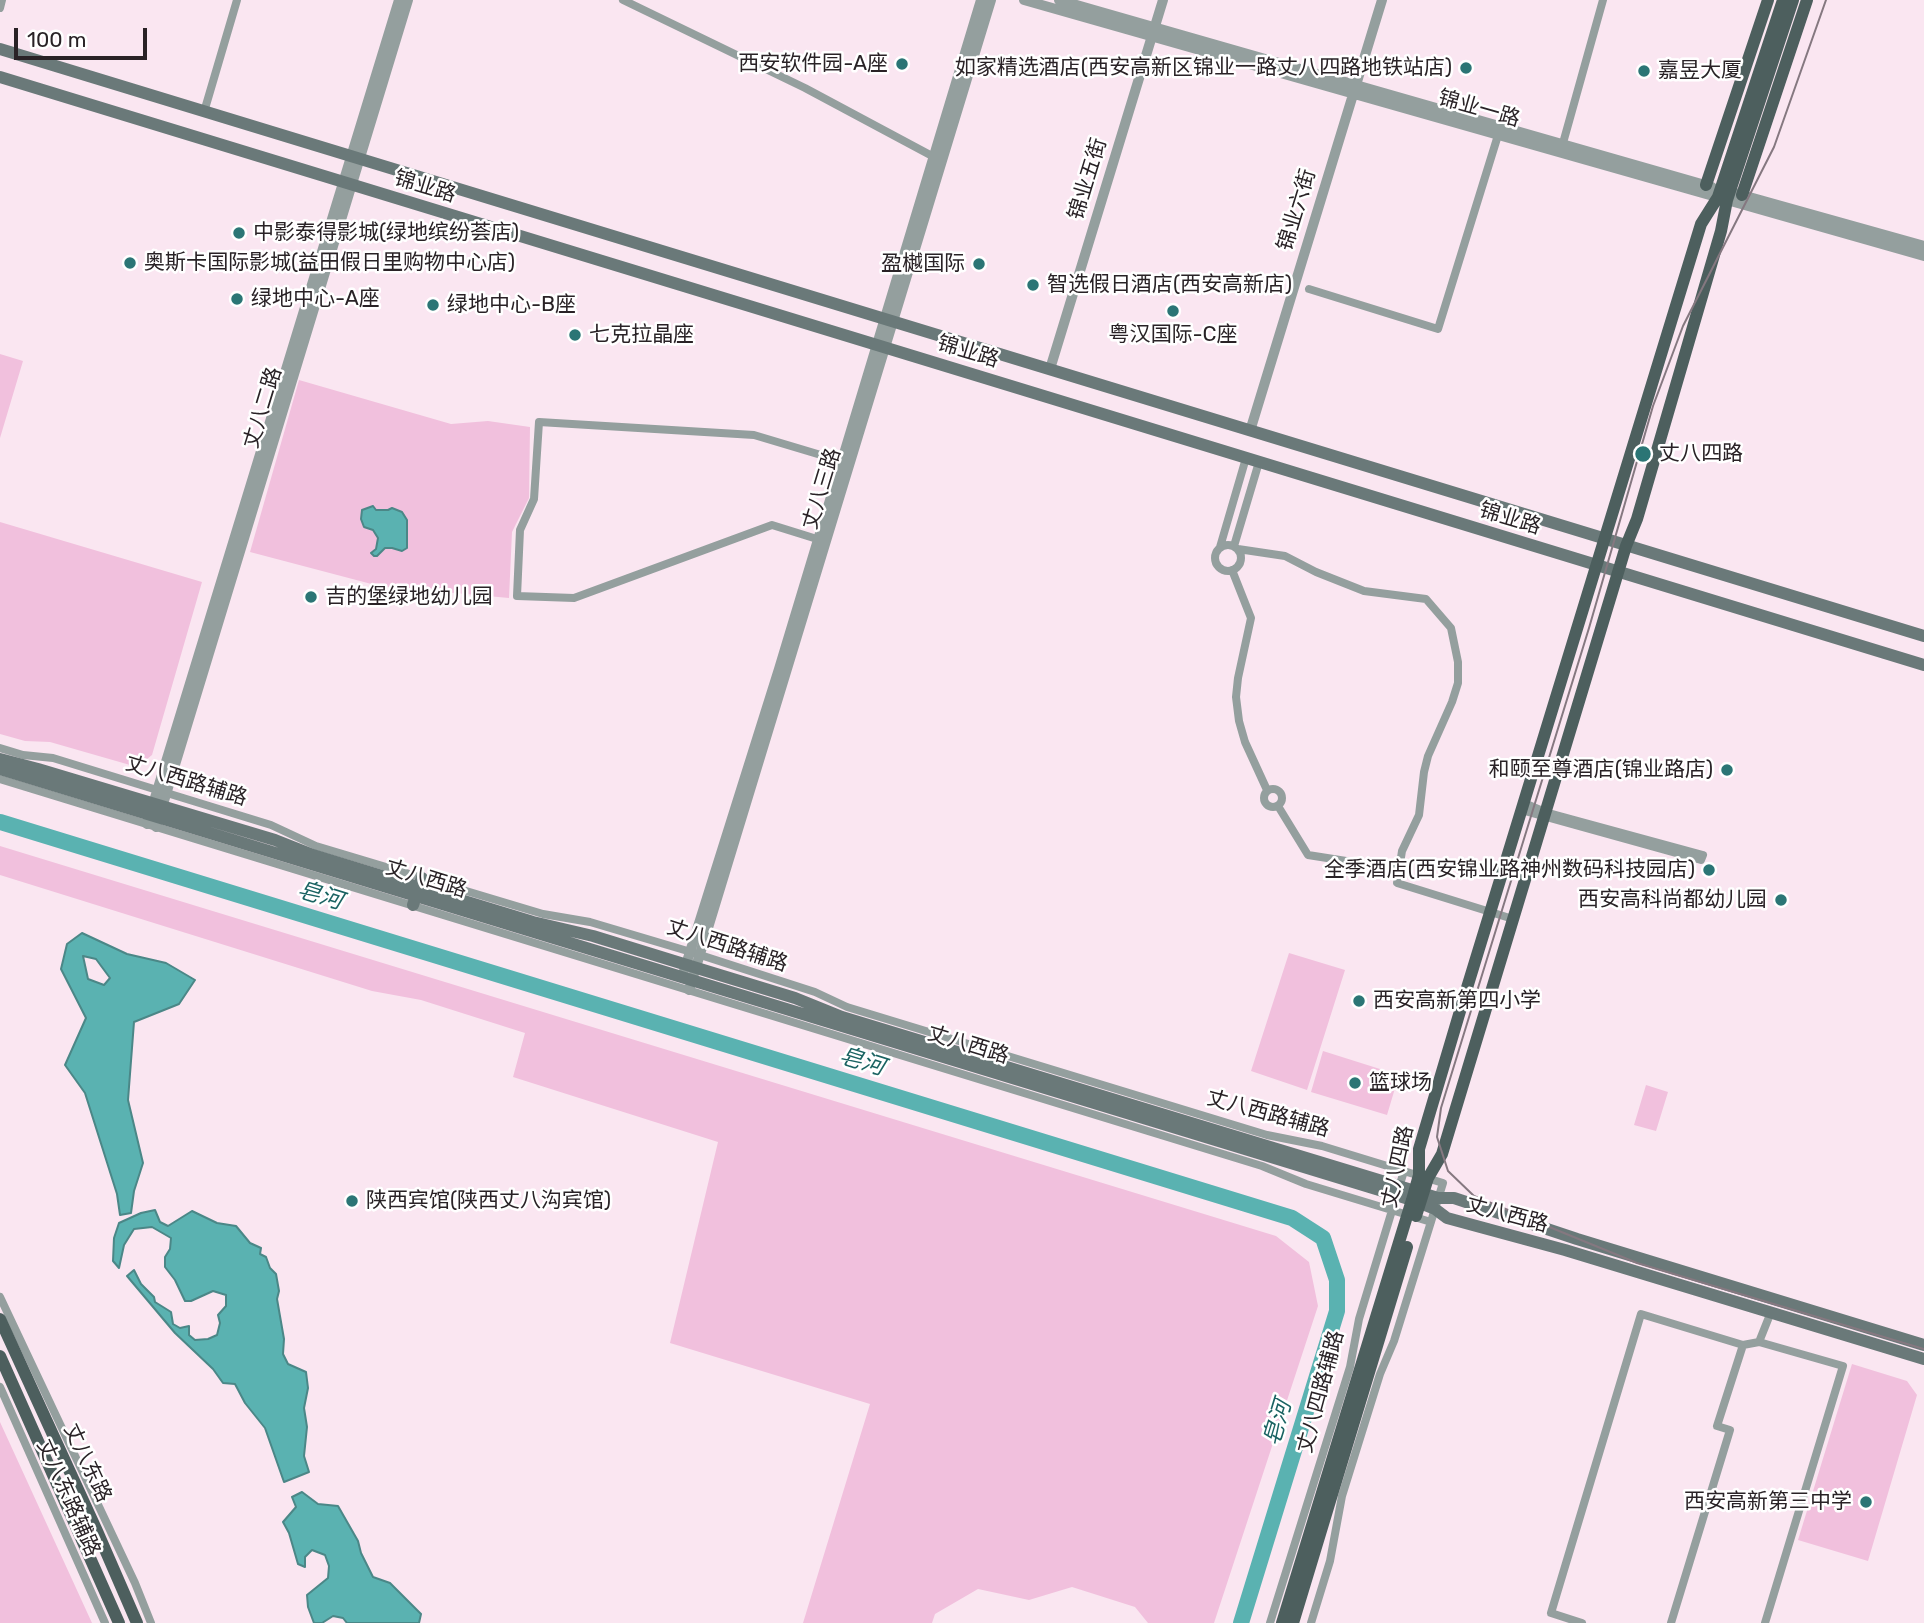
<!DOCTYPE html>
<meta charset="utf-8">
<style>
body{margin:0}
#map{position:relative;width:1924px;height:1623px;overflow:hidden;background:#fae6f1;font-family:Rubik,sans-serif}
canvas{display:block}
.scale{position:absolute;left:14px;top:28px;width:133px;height:32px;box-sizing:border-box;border:4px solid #292226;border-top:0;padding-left:9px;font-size:21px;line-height:24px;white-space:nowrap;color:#292226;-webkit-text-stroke:5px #fff;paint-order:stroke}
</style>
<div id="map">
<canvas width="1924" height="1623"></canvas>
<div class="scale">100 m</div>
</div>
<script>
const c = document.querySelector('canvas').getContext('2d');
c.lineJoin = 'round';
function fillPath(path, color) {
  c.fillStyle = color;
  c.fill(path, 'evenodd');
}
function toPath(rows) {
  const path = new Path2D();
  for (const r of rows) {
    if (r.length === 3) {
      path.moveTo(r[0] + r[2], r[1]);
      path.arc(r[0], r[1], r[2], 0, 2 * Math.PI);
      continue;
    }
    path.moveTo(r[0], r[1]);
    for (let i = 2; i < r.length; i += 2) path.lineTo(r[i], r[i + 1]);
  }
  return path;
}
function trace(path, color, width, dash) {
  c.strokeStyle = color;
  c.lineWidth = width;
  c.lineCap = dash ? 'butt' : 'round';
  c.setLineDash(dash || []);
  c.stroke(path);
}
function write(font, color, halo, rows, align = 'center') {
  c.font = font + ' Rubik,"Noto Sans SC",sans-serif';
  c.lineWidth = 5;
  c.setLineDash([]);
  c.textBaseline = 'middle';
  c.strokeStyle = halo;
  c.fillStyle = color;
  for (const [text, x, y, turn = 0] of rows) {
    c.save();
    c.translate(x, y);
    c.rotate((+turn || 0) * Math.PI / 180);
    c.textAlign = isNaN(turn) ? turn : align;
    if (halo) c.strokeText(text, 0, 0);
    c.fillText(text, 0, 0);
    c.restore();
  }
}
fillPath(toPath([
 [0,354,23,361,0,438],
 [299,380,451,424,488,421,530,427,529,498,512,532,509,598,379,586,250,552],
 [0,522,202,582,152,755,137,767,50,742,25,741,0,734],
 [0,846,1276,1236,1309,1262,1318,1306,1214,1623,1148,1623,1135,1607,1072,1587,1029,1600,978,1589,935,1614,932,1623,803,1623,870,1404,670,1343,718,1142,513,1077,525,1033,421,1000,372,991,0,875],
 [1289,953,1345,970,1307,1090,1251,1071],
 [1323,1051,1399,1075,1387,1115,1311,1092],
 [1646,1085,1668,1092,1656,1131,1634,1125],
 [1852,1364,1907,1381,1917,1395,1868,1561,1798,1540],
 [0,1422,92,1623,0,1623]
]), '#f1c0dd');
const water = toPath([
 [373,506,376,510,388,510,392,508,402,512,407,520,407,548,402,551,392,548,385,548,377,556,374,556,371,553,376,549,378,538,373,530,364,527,361,519,362,510,373,506],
 [82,933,127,954,166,963,195,980,179,1004,134,1022,128,1100,143,1163,134,1191,131,1213,120,1215,117,1194,85,1093,65,1065,86,1018,61,969,67,944,82,933],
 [83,956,96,959,110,978,104,985,88,979,83,956],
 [155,1210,160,1222,168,1226,192,1211,217,1223,236,1226,250,1243,261,1248,260,1254,266,1257,270,1268,276,1274,279,1291,277,1299,284,1339,283,1354,288,1364,306,1372,308,1388,304,1408,307,1427,304,1456,309,1472,284,1482,265,1428,245,1403,235,1384,223,1383,213,1369,175,1333,127,1276,134,1270,141,1284,154,1297,155,1302,171,1312,173,1324,180,1328,189,1326,189,1335,195,1340,208,1339,217,1335,220,1323,218,1315,226,1306,226,1295,213,1291,191,1301,185,1301,175,1280,165,1267,165,1257,170,1249,171,1238,152,1227,134,1229,124,1245,119,1268,113,1261,114,1238,119,1223,141,1213,155,1210],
 [302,1492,318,1504,338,1506,358,1541,361,1553,373,1577,390,1583,421,1614,419,1623,347,1623,343,1618,333,1616,322,1623,314,1623,308,1607,307,1595,328,1578,329,1566,325,1555,312,1550,305,1557,305,1567,298,1564,289,1533,283,1522,296,1507,292,1497,302,1492]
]);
fillPath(water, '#5ab2b1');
trace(water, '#4b8787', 2);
trace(toPath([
 [0,822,1292,1218,1323,1238,1337,1280,1337,1311,1241,1623]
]), '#5ab2b1', 16);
trace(toPath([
 [623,0,805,88,934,157],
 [0,8,2,0],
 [204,112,237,0],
 [1563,143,1603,0],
 [1309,289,1438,329,1499,132],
 [817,539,772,525,574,598,517,596,520,530,534,499,539,422,754,435,841,461],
 [1228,558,13],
 [1234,546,1259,462],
 [1220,547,1246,458],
 [1238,549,1285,556,1316,572,1364,591,1426,599,1451,628,1458,662,1458,683,1452,702,1428,756,1424,772,1419,815,1402,851,1397,883,1513,919],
 [1232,570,1251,618,1238,678,1236,697,1239,721,1245,742,1267,790],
 [0,748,23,755,53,758,271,825,316,846,543,914,590,922,691,952,815,992,847,1007,1267,1135,1322,1146,1443,1183,1394,1341,1380,1374,1342,1496,1330,1561,1311,1623],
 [0,779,1262,1166,1306,1184,1431,1222],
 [1273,798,9],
 [1278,806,1308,855,1397,869],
 [1521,810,1701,860,1703,855,1545,812,1524,803],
 [0,1297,135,1583,151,1623],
 [1759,1342,1843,1366,1765,1623],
 [0,1387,105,1623],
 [1270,1623,1350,1367,1359,1319,1404,1171],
 [1582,1623,1551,1613,1641,1314,1743,1345],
 [1671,1623,1730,1430,1717,1426,1743,1345,1759,1342,1771,1312]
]), '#949f9e', 8);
trace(toPath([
 [1024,0,1924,256],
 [1059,0,1712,187],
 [1735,193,1924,246],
 [1050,369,1163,0],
 [1250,431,1382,0],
 [147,824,399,0],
 [156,827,408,0],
 [684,971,779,669,981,0],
 [689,990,991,0]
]), '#949f9e', 10);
trace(toPath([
 [0,49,1924,636],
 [0,77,1924,665],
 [0,759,38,769,275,840,313,855,533,922,593,936,687,965,795,998,842,1017,1438,1198,1454,1198,1577,1239,1924,1345],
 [0,769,1412,1200,1435,1209,1447,1218,1565,1250,1924,1359],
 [413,905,422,878]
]), '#6a7979', 12);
trace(toPath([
 [1706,185,1768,0],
 [1742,195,1807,0],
 [1416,1216,1428,1178,1442,1154,1626,546,1637,519,1721,231,1727,200,1793,0],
 [0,1319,97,1531,137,1623],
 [0,1356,119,1623],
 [1282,1623,1412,1200,1419,1175,1419,1149,1466,991,1701,224,1718,197,1783,0],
 [1293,1623,1407,1247]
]), '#4d5f5e', 12);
trace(toPath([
 [1826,0,1774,147,1683,326,1653,406,1589,628,1441,1108,1437,1137,1448,1171,1474,1196,1637,1263,1924,1349]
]), '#857880', 2);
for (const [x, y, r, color] of [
 [902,64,7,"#2b7575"],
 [1466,68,7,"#2b7575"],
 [1644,71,7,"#2b7575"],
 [239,233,7,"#2b7575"],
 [130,263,7,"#2b7575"],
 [979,264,7,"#2b7575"],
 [1033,285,7,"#2b7575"],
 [237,299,7,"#2b7575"],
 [433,305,7,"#2b7575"],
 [1173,311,7,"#2b7575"],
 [575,335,7,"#2b7575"],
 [1643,454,9,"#2b7575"],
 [311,597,7,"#2b7575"],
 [1727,770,7,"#2b7575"],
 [1709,870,7,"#2b7575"],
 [1781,900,7,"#2b7575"],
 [1359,1001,7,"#2b7575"],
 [1355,1083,7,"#2b7575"],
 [352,1201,7,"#2b7575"],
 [1866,1502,7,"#2b7575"]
]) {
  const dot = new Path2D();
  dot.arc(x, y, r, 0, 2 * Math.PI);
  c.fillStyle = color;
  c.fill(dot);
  trace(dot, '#fff', 2.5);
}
write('21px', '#292226', '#fff', [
 ["西安软件园-A座",888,64,"right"],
 ["如家精选酒店(西安高新区锦业一路丈八四路地铁站店)",1452,68,"right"],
 ["嘉昱大厦",1658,71],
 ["中影泰得影城(绿地缤纷荟店)",253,233],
 ["奥斯卡国际影城(益田假日里购物中心店)",144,263],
 ["盈樾国际",965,264,"right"],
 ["智选假日酒店(西安高新店)",1047,285],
 ["绿地中心-A座",251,299],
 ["绿地中心-B座",447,305],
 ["七克拉晶座",589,335],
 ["粤汉国际-C座",1173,335,"center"],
 ["丈八四路",1659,454],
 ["吉的堡绿地幼儿园",325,597],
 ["和颐至尊酒店(锦业路店)",1713,770,"right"],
 ["全季酒店(西安锦业路神州数码科技园店)",1695,870,"right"],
 ["西安高科尚都幼儿园",1767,900,"right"],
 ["西安高新第四小学",1373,1001],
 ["篮球场",1369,1083],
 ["陕西宾馆(陕西丈八沟宾馆)",366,1201],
 ["西安高新第三中学",1852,1502,"right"]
], 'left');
write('21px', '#292226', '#fff', [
 ["锦业一路",1479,109,16],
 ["锦业五街",1088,179,-73],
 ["锦业路",425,187,17],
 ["锦业六街",1297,210,-73],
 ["锦业路",968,352,17],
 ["丈八二路",263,408,-73],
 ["丈八三路",822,489,-73],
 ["锦业路",1510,519,17],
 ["丈八西路辅路",186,781,17],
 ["丈八西路",426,879,17],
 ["丈八西路辅路",727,946,18],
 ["丈八西路",968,1045,17],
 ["丈八西路辅路",1268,1114,15],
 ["丈八四路",1398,1167,-78],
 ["丈八西路",1507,1215,15],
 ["丈八四路辅路",1321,1392,-75],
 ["丈八东路",87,1463,65],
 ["丈八东路辅路",68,1498,66]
]);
write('italic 23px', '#1a6362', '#fff', [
 ["皂河",320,896,17],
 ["皂河",862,1062,17],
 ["皂河",1278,1423,-73]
]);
</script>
